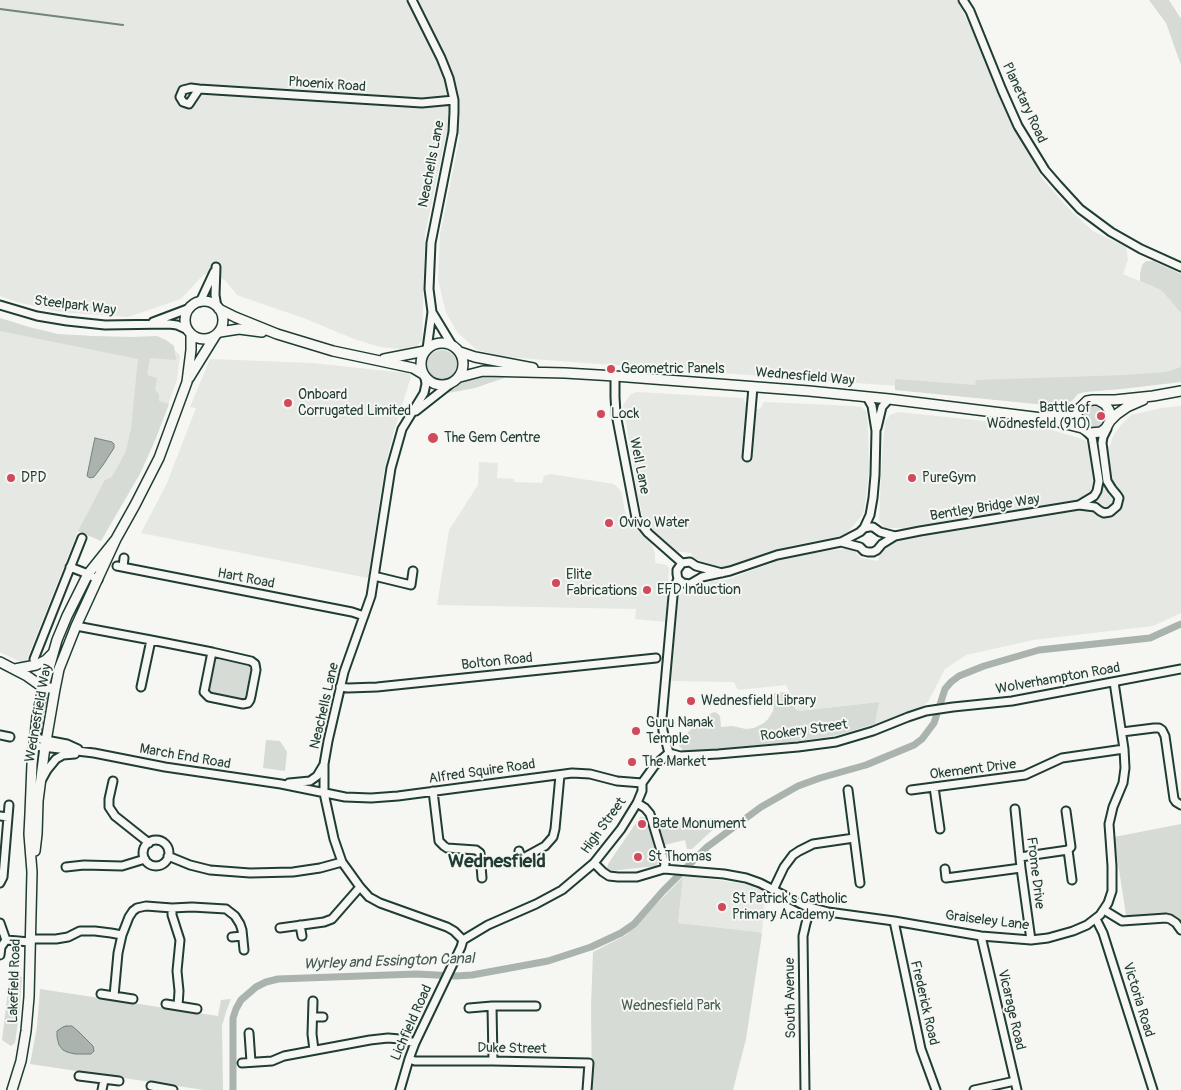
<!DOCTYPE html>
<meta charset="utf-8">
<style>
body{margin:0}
canvas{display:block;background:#f6f6f2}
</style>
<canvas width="1181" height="1090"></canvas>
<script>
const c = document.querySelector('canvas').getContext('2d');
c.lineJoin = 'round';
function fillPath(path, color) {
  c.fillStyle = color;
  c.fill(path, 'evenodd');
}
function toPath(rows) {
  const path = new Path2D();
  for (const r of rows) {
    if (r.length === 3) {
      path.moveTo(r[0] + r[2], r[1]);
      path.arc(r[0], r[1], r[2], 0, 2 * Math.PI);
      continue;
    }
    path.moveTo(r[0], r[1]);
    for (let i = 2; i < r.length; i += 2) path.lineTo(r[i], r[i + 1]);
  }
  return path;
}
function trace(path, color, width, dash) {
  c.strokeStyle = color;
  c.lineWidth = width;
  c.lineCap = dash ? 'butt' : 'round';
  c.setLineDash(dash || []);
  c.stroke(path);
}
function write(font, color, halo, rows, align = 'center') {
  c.font = font + ' Pangolin,sans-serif';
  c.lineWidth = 4;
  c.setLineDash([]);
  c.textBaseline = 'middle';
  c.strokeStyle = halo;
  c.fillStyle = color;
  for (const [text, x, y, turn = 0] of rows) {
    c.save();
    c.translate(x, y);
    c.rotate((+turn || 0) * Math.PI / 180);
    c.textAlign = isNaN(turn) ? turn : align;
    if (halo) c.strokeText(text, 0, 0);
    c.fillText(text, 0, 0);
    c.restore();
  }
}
fillPath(toPath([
 [0,0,957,0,978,42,1011,122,1042,178,1069,209,1093,231,1126,247,1128,260,1123,274,1161,290,1181,313,1181,373,1047,397,505,357,477,350,458,333,446,313,438,279,440,235,460,135,446,135,425,234,422,340,415,349,409,350,380,347,354,339,306,319,237,295,225,280,204,274,181,299,128,317,60,312,17,302,0,296],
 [0,326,41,334,161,339,180,355,177,380,156,438,101,541,78,531,25,664,0,652],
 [210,359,313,363,368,369,408,373,410,375,411,377,393,434,384,471,368,578,141,533,167,483,196,408,190,407],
 [637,392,743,398,749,409,760,409,764,402,853,406,861,407,866,411,868,424,869,470,866,498,863,514,848,532,841,536,790,546,725,568,710,567,693,557,691,553,675,551,663,542,644,521,639,501,623,405,631,394],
 [1181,406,1181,613,1153,626,1033,640,966,655,945,669,928,702,919,708,875,724,879,702,798,711,786,685,738,690,734,682,669,681,678,597,683,592,703,587,711,581,726,580,791,556,851,548,861,558,878,561,880,552,895,541,911,538,901,528,885,528,879,521,882,457,885,422,890,415,898,412,1042,427,1085,440,1090,449,1110,446,1113,436,1120,426,1131,415,1162,408],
 [479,462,498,463,497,478,514,479,514,482,542,483,544,476,550,474,614,484,621,491,625,512,632,523,651,543,655,554,655,563,667,565,669,568,666,622,635,619,636,609,437,605,449,530,478,485],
 [686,876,740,883,753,886,765,891,762,934,758,932,678,923,683,877]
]), '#e6e8e4');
fillPath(toPath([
 [1149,0,1169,0,1181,19,1181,65,1166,23],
 [1146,261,1153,261,1181,274,1181,313,1161,290,1140,281,1140,274,1142,265],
 [0,318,29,327,58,334,93,336,132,337,157,336,166,340,174,346,176,360,150,358,147,375,157,378,155,390,159,394,159,401,169,404,156,438,141,472,101,541,78,531,105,480,112,477,126,451,131,429,138,359,0,331],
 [442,365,15],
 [1181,367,1181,382,1122,389,1085,392,1078,394,1073,400,1066,404,1056,406,895,390,895,379,975,385,976,380,1125,375,1166,372],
 [504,375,504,378,475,388,448,393,447,392,470,378,478,376],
 [1093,416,11],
 [216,659,218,659,253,667,247,699,242,701,209,694,207,689,213,661],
 [786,692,790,702,798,711,879,702,875,724,838,735,801,741,697,751,684,751,679,746,679,743,681,738,708,715,714,712,717,713,720,716,721,727,732,726,746,729,754,728,764,723,768,719,773,711,774,704,774,693],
 [266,740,280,741,287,752,285,771,263,768],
 [640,817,644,817,647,821,658,856,657,866,609,871,607,869,608,864],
 [702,818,718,818,718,825,692,849,687,849,685,840,664,845,659,825],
 [1181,824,1181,924,1172,914,1134,916,1126,915,1114,837],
 [683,877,678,923,758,932,762,934,746,1039,733,1090,592,1090,591,1006,593,952,626,935],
 [10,974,22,977,19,1016,15,1043,11,1046,2,1040],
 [40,989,218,1016,221,1000,231,999,226,1012,222,1026,223,1090,204,1090,30,1064,37,1027]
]), '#d6dbd6');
const water = toPath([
 [95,438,112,442,114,444,114,448,103,465,94,477,90,478,87,476,94,442,95,438],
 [66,1026,72,1026,79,1032,93,1046,94,1051,91,1054,75,1054,67,1052,63,1050,59,1045,57,1037,57,1031,63,1027,66,1026]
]);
fillPath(water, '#aab3ae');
trace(water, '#72847d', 1);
trace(toPath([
 [0,9,123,25]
]), '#72847d', 2);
trace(toPath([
 [233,1090,233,1018,236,1009,241,1000,256,987,266,982,278,979,416,974,456,976,472,975,548,961,591,947,621,933,634,924,663,891,707,847,761,807,798,786,820,778,866,765,914,745,922,739,934,723,945,689,951,682,959,676,984,666,1039,650,1150,638,1181,624]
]), '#aab3ae', 7);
const minor = toPath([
 [412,0,441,58,449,78,454,100,454,112,453,132,431,243,429,289,432,312,427,349],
 [963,0,970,11,1002,90,1018,126,1045,170,1058,185,1080,209,1111,232,1141,249,1181,267],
 [191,88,199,89,189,104,183,102,180,97,183,90,191,88],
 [199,89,422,103,454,100],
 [216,267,215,295,217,307],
 [200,302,214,272],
 [0,305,37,316,67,321,105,325,169,324,177,325,188,330],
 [432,312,452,345],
 [153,322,190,308],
 [615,376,615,397,616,414,636,518,648,533,682,563],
 [425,378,426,384,424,393,402,429,391,468,371,596,344,672,328,741,324,764,324,793,334,839,342,862,360,887,369,897,380,903,447,927,454,931,463,940],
 [416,411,449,385],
 [877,428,882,407,889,399],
 [747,457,753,387],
 [1079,505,1094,496,1097,491,1099,481,1093,443,1092,437,1086,431],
 [864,528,870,515,873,498,875,475,876,431,872,406,867,397],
 [841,542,860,547,864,551,868,552,873,552,877,550,882,544,895,536,920,531,1079,505,1095,507,1100,511,1104,513,1110,512,1117,506,1119,498,1117,495,1112,489,1107,481,1102,443,1103,437,1107,429],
 [117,566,352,612,364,616],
 [70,567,88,574,98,580],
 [123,567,124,558],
 [374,576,411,585,413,571],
 [678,579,683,583,690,584,702,577,730,571,777,555,841,542,860,532,864,528,869,527,873,527,880,532,895,536],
 [76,626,151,640,212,652,251,661,255,664,256,670,251,696,250,700,248,703,243,704,209,697,204,692,212,652],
 [34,659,82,538],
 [141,687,151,640],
 [340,687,348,688,377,687,656,658],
 [1122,732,1154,728,1159,728,1162,730,1165,736,1174,799,1176,802,1181,805],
 [0,735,10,737],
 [35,738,67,744,78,749],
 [34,746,94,753,165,767,281,784,345,797,371,798,398,796,572,773,590,774,617,781,642,783],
 [669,753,680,756,718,754,798,747,836,742,873,731,908,717,926,711,953,707,1012,701,1181,669],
 [669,753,663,731,662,718,673,596,675,586,678,579,677,574,677,570,682,563,690,562,696,566,722,573],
 [42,779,47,770,56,759,63,755,75,754],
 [113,781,109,799,109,807,115,816,149,843],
 [289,783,310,781,317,776,323,766],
 [934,787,940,829],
 [848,790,860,883],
 [911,790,1025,775,1062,758,1124,749],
 [433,791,439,841,444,846,447,848,476,850,480,853,482,878],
 [637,803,645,808,650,814,665,864,664,869],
 [1015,809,1021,868,1031,940],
 [0,816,8,817],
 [156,853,13],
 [1068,850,1072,880],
 [519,851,521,860],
 [168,856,190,865,210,870,250,873,293,872,320,868,342,862],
 [1020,857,1068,850,1071,847,1066,811],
 [514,863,545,846,553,837,555,829,560,775],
 [594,863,603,872,609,876,618,877,637,877,664,869,724,874,746,878,760,883,805,906,828,912,894,921,981,936,1031,940,1048,938,1073,931,1087,925,1100,915,1108,903,1112,891,1112,866,1109,824,1113,807,1123,783,1125,768,1124,749,1114,682],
 [66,867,84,865,122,866,145,859],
 [945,869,946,878,1021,868],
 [0,883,3,877,9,805],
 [773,890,784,867,793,855,799,851,813,844,854,838],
 [172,908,172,915,180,940,177,971,179,991,178,1006],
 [1104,910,1122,921,1166,918,1170,919,1176,923,1181,930],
 [1096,919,1103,933,1153,1090],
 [894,921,921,1049,936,1090],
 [0,923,6,940,30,942],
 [300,925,302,936],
 [280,928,324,922,332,919,360,887],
 [981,936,1017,1090],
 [232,937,242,936],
 [30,939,56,939,68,937,80,931,95,931,111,933,122,935],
 [463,940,488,925,536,904,562,890,594,863,621,829,637,803,642,791,642,783,655,765,669,753],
 [0,955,1,947,6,940],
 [101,994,133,999],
 [114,996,118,953,122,935,129,917,133,911,137,908,146,906,172,908,192,907,226,909,235,916,240,924,242,930,244,950],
 [313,1001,312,1034,314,1050],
 [166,1004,197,1009],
 [492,1006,493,1061],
 [469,1008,492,1006,536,1006],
 [313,1017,323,1017],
 [249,1033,251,1062],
 [409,1059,415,1061,493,1061,589,1063,587,1090],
 [242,1063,272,1061,284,1056,370,1040,388,1038,400,1039,415,1043],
 [79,1076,119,1081],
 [151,1086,173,1090],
 [102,1090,104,1080],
 [400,1090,409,1059,415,1043,461,947,463,940],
 [805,1090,803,936,806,923,811,908],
 [974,1090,1015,1081]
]);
const major = toPath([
 [204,320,19],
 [219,309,235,317,277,334,333,351,413,368,423,374],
 [220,332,239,329,262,332],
 [442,364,21],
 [460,352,475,357,533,368],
 [384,359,425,351],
 [460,377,483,371,565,373,615,376,809,391,889,399,1042,418,1082,428],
 [189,378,215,336],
 [1098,400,1105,404,1109,410,1111,416,1110,421,1106,428,1101,432,1090,433,1082,428,1078,421,1077,413,1080,408,1087,401,1093,400,1115,400,1153,396,1181,391],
 [1047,417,1072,412,1080,408],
 [1110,421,1117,414,1127,407,1143,400],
 [0,662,27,676,44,688,50,688],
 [15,669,36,665,46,660,53,653],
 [35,851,37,834,38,801,45,747,55,689,59,669,76,626,116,539,135,505,159,458,187,382,191,350,191,334],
 [12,1090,21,1061,26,1031,29,997,32,872,29,834,30,814,32,764,37,717,42,693,57,640,67,616,88,574,116,539]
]);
trace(minor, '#1f3d34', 11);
trace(major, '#1f3d34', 12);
trace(minor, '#f6f6f2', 7);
trace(major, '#f6f6f2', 9);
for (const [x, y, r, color] of [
 [611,369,5,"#d1495b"],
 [288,403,5,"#d1495b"],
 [601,414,5,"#d1495b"],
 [1101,416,5,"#d1495b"],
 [433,438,6,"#d1495b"],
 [11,478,5,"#d1495b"],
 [912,478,5,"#d1495b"],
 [609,523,5,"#d1495b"],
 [556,583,5,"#d1495b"],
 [647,590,5,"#d1495b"],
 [691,701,5,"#d1495b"],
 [636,731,5,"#d1495b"],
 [632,762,5,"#d1495b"],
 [642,824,5,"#d1495b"],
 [638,857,5,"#d1495b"],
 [722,907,5,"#d1495b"]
]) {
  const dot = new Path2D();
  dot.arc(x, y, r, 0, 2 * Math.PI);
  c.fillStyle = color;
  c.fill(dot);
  trace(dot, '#f6f6f2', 2);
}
write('14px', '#1f3d34', '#f6f6f2', [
 ["Phoenix Road",327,85,4],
 ["Planetary Road",1024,103,65],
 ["Neachells Lane",432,164,-79],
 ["Steelpark Way",75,306,7],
 ["Wednesfield Way",805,377,5],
 ["Well Lane",639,466,79],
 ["Bentley Bridge Way",985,508,-9],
 ["Hart Road",246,579,11],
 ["Bolton Road",497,662,-6],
 ["Wolverhampton Road",1058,679,-10],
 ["Neachells Lane",325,706,-77],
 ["Wednesfield Way",39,713,-80],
 ["Rookery Street",804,731,-8],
 ["March End Road",185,757,10],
 ["Okement Drive",973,770,-7],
 ["Alfred Squire Road",482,772,-8],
 ["High Street",604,826,-54],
 ["Frome Drive",1035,873,83],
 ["Graiseley Lane",987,921,7],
 ["Lakefield Road",15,981,-88],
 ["South Avenue",791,998,-91],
 ["Victoria Road",1138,1000,73],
 ["Frederick Road",924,1003,77],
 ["Vicarage Road",1011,1010,77],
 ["Lichfield Road",412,1023,-66],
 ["Duke Street",512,1049,1]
]);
write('14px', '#1f3d34', '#f6f6f2', [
 ["Geometric Panels",621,369],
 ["Onboard",298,395],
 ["Corrugated Limited",298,411],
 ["Battle of",1091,408,"right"],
 ["Wōdnesfeld (910)",1091,424,"right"],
 ["Lock",611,414],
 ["The Gem Centre",444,438],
 ["DPD",21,478],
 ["PureGym",922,478],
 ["Ovivo Water",619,523],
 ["Elite",566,575],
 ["Fabrications",566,591],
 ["EFD Induction",657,590],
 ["Wednesfield Library",701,701],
 ["Guru Nanak",646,723],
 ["Temple",646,739],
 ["The Market",642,762],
 ["Bate Monument",652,824],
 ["St Thomas",648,857],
 ["St Patrick's Catholic",732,899],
 ["Primary Academy",732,915]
], 'left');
write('14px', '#445d54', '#f6f6f2', [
 ["Wednesfield Park",671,1006]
]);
write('italic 15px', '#425a52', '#f6f6f2', [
 ["Wyrley and Essington Canal",389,962,-2]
]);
write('bold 19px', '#1f3d34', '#f6f6f2', [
 ["Wednesfield",497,862]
]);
</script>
